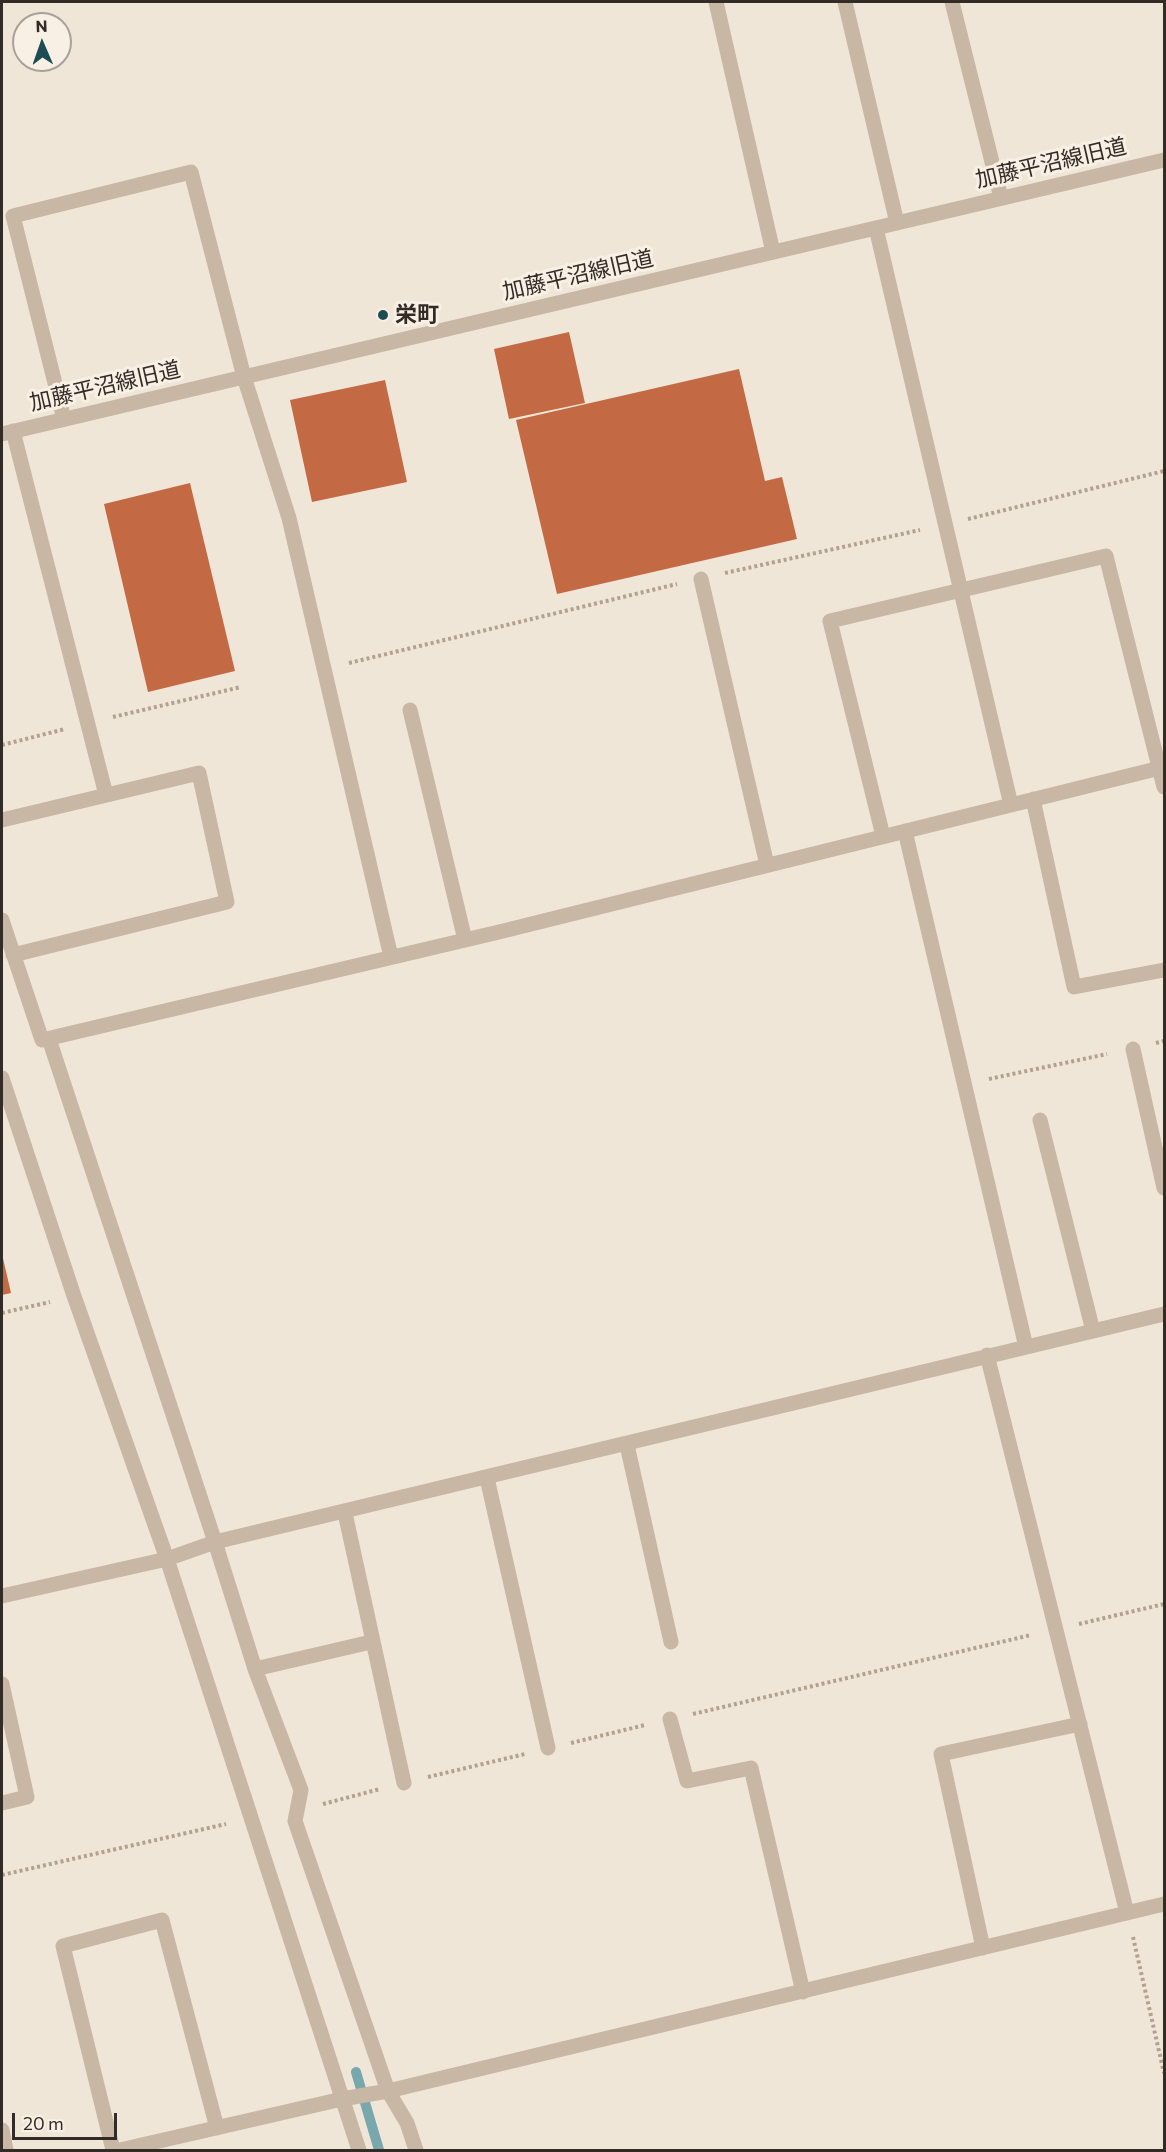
<!DOCTYPE html>
<meta charset="utf-8">
<style>
body{margin:0}
#map{position:relative;width:1166px;height:2152px;overflow:hidden;background:#f0e6d8;font-family:Commissioner,sans-serif}
canvas{display:block}
.frame{position:absolute;inset:0;border:3px solid #332b26;pointer-events:none}
.north{position:absolute;left:12px;top:12px;width:60px;height:60px;box-sizing:border-box;background:#f8f0e4;border:2px solid #a9a198;border-radius:50%;rotate:358deg;font-size:16px;font-weight:700;line-height:24px;text-align:center;color:#332b26}
.north::after{content:'';display:block;margin:auto;width:21px;height:27px;background:#1d4d54;clip-path:polygon(50% 0,100% 100%,50% 72%,0 100%)}
.scale{position:absolute;left:12px;top:2113px;width:105px;height:27px;box-sizing:border-box;border:3px solid #332b26;border-top:0;padding-left:8px;font-size:18px;line-height:21px;white-space:nowrap;color:#332b26;-webkit-text-stroke:4px #f8f0e4;paint-order:stroke}
</style>
<div id="map">
<canvas width="1166" height="2152"></canvas>
<div class="frame"></div>
<div class="north">N</div>
<div class="scale">20 m</div>
</div>
<script>
const c = document.querySelector('canvas').getContext('2d');
c.lineJoin = 'round';
function toPath(rows) {
  const path = new Path2D();
  for (const r of rows) {
    path.moveTo(r[0], r[1]);
    for (let i = 2; i < r.length; i += 2) path.lineTo(r[i], r[i + 1]);
  }
  return path;
}
function trace(path, color, width, dash) {
  c.strokeStyle = color;
  c.lineWidth = width;
  c.lineCap = dash ? 'butt' : 'round';
  c.setLineDash(dash || []);
  c.stroke(path);
}
function fillPath(path, color) {
  c.fillStyle = color;
  c.fill(path, 'evenodd');
}
function write(font, color, halo, rows, align = 'center') {
  c.font = font + ' Commissioner,"Noto Sans JP",sans-serif';
  c.lineWidth = 6;
  c.setLineDash([]);
  c.textBaseline = 'middle';
  c.strokeStyle = halo;
  c.fillStyle = color;
  for (const [text, x, y, turn = 0] of rows) {
    c.save();
    c.translate(x, y);
    c.rotate((+turn || 0) * Math.PI / 180);
    c.textAlign = isNaN(turn) ? turn : align;
    if (halo) c.strokeText(text, 0, 0);
    c.fillText(text, 0, 0);
    c.restore();
  }
}
trace(toPath([
 [356,2072,379,2150]
]), '#78a7ac', 10);
fillPath(toPath([
 [569,332,585,403,509,419,494,349],
 [739,369,765,481,782,477,797,539,557,594,516,420],
 [385,380,407,482,312,502,290,400],
 [190,483,235,671,148,692,104,504],
 [2,1254,11,1293,2,1295]
]), '#c36944');
trace(toPath([
 [968,519,1164,471],
 [725,573,920,530],
 [349,663,677,584],
 [113,717,241,687],
 [2,745,65,729],
 [1156,1043,1164,1041],
 [989,1079,1107,1054],
 [2,1313,50,1302],
 [1079,1624,1164,1604],
 [693,1714,1031,1635],
 [571,1743,645,1725],
 [428,1777,525,1754],
 [323,1804,380,1789],
 [2,1875,226,1824],
 [1133,1937,1164,2073]
]), '#b3a18f', 4, [3, 3]);
trace(toPath([
 [716,2,773,252],
 [845,2,897,223],
 [952,2,1001,198],
 [876,228,1011,805],
 [64,419,13,216,191,172,244,377,289,518,391,957],
 [13,431,106,795],
 [2,434,1164,160],
 [701,579,767,865],
 [410,710,465,940],
 [1033,799,1074,987,1164,970],
 [2,820,199,773,227,902,13,955],
 [905,831,1026,1347],
 [883,836,830,621,1106,556,1164,787],
 [2,920,42,1040,499,932,1164,767],
 [49,1039,215,1542,1164,1314],
 [1133,1049,1164,1188],
 [2,1078,74,1296,167,1559,359,2150],
 [1040,1120,1093,1331],
 [987,1355,1127,1913],
 [627,1445,671,1642],
 [487,1478,548,1748],
 [345,1513,404,1783],
 [2,1596,167,1559,215,1542,255,1669,301,1790,295,1821,388,2091,407,2123,416,2150],
 [255,1669,371,1642],
 [2,1684,27,1797,2,1803],
 [670,1719,687,1781,751,1768,803,1992],
 [983,1948,941,1754,1080,1724],
 [2,2130,6,2150],
 [113,2150,63,1946,162,1920,217,2128],
 [120,2150,342,2099,388,2091,1164,1904]
]), '#c8b7a5', 15);
for (const [x, y, r, color] of [
 [383,315,6,"#1d4d54"]
]) {
  const dot = new Path2D();
  dot.arc(x, y, r, 0, 2 * Math.PI);
  c.fillStyle = color;
  c.fill(dot);
  trace(dot, '#f8f0e4', 2);
}
write('22px', '#332b26', '#f8f0e4', [
 ["加藤平沼線旧道",1051,163,-13],
 ["加藤平沼線旧道",578,275,-13],
 ["加藤平沼線旧道",105,386,-13]
]);
write('bold 22px', '#332b26', '#f8f0e4', [
 ["栄町",395,315]
], 'left');
</script>
